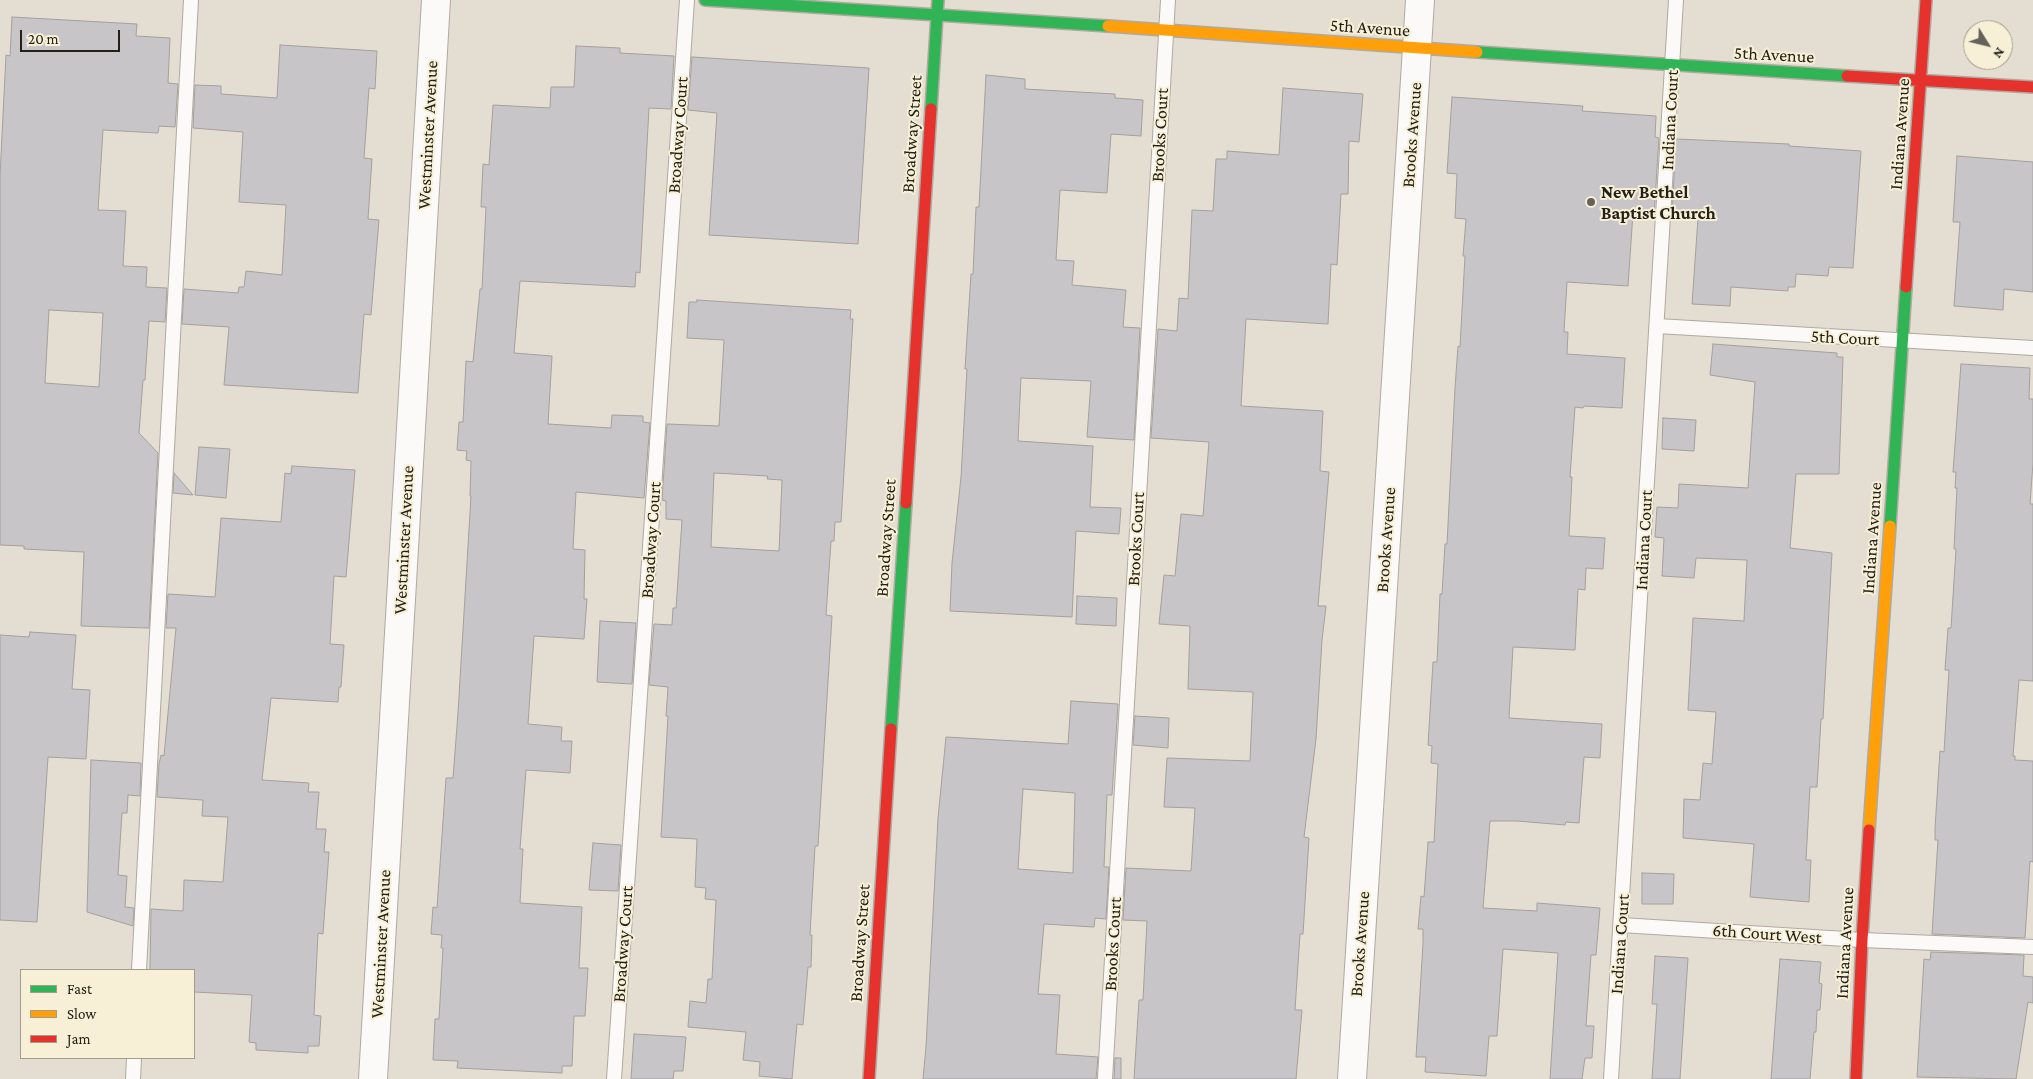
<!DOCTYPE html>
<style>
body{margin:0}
#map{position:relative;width:2033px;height:1079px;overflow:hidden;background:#e3ded1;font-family:"Crimson Pro",serif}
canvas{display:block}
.legend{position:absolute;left:20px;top:969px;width:175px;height:90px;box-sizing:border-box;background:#f7f0d7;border:1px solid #a29d8b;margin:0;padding:6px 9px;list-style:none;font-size:15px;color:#232018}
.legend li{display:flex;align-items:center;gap:10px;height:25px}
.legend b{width:25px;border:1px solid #a29d8b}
.north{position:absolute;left:1963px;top:20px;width:50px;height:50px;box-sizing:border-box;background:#f7f0d7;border:1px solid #a29d8b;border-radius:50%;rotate:126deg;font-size:14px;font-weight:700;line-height:20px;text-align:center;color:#232018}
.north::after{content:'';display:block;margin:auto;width:18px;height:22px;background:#666259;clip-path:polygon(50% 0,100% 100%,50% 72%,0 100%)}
.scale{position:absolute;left:20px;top:30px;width:100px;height:22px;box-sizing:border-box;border:2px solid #232018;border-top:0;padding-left:6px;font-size:15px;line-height:18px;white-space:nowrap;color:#232018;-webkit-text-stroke:4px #f7f0d7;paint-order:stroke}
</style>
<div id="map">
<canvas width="2033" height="1079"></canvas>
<ul class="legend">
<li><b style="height:6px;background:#30b455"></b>Fast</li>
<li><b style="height:6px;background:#ff9f0a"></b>Slow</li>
<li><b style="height:6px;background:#e5322d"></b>Jam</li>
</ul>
<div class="north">N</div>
<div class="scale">20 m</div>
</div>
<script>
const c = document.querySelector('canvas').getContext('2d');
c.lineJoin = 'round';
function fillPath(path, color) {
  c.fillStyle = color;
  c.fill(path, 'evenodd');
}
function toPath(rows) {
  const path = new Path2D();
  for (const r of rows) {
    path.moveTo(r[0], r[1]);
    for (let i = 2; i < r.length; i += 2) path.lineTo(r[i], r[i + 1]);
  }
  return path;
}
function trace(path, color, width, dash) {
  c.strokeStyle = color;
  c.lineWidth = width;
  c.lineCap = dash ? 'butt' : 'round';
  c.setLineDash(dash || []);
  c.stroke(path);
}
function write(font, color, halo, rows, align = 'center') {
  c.font = font + ' "Crimson Pro",serif';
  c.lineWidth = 4;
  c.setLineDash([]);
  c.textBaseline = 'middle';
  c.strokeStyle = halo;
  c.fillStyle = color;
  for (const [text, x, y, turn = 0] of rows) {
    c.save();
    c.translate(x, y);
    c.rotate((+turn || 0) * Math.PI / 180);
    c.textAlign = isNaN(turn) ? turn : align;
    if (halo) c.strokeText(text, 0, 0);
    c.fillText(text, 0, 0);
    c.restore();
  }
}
const building = toPath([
 [12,17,137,24,136,36,170,38,168,83,178,84,175,127,159,126,158,133,103,130,98,210,126,211,123,266,147,267,146,287,167,288,165,322,149,321,145,380,143,380,139,433,158,453,149,628,81,626,84,552,24,549,24,546,0,545,0,176,6,55,10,56,12,17],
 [49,310,103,313,99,387,45,383,49,310],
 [280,45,377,51,375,89,369,88,364,158,372,159,368,219,379,220,371,315,364,314,358,393,224,385,229,327,182,324,184,289,238,293,239,287,244,287,246,271,282,275,286,205,239,202,243,132,193,128,195,85,221,86,221,94,277,98,280,45],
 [576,46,620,48,620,53,674,56,671,109,649,108,640,273,636,272,635,287,520,281,514,353,552,356,548,424,611,428,612,415,643,416,643,422,650,423,644,498,576,492,573,549,585,550,584,599,587,599,584,639,534,636,528,724,562,727,561,741,572,741,570,773,526,770,520,849,523,849,520,903,582,907,579,968,588,968,585,1016,574,1016,572,1066,562,1066,562,1073,457,1068,458,1061,433,1060,435,1019,439,1019,443,948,441,948,442,935,431,934,433,907,437,908,446,778,453,778,458,713,471,496,470,496,471,461,466,460,467,451,457,450,459,422,463,422,466,361,473,362,480,289,482,289,486,207,481,207,483,164,489,165,493,105,550,108,551,87,574,87,576,46],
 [692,57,869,68,858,244,709,235,717,113,688,110,692,57],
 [986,75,1025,79,1025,89,1115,94,1115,98,1143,100,1141,136,1111,134,1107,193,1060,190,1056,260,1074,261,1072,285,1126,290,1123,327,1140,328,1134,440,1087,437,1091,381,1021,378,1018,441,1093,446,1090,507,1121,508,1119,534,1076,531,1072,617,950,611,952,563,961,477,967,369,965,369,971,274,973,274,976,207,979,207,986,75],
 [1283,88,1363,94,1359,142,1349,141,1348,194,1341,194,1337,265,1331,264,1328,324,1246,319,1241,406,1323,411,1320,471,1329,472,1318,606,1326,606,1322,640,1316,739,1304,837,1309,838,1303,934,1300,934,1295,1010,1302,1010,1296,1079,1134,1079,1139,1000,1143,1000,1147,921,1123,920,1126,868,1191,871,1195,808,1164,807,1167,758,1250,761,1253,692,1188,689,1190,626,1159,624,1164,575,1175,576,1181,514,1203,516,1209,442,1151,438,1158,329,1177,331,1179,298,1188,299,1192,210,1213,211,1216,159,1227,159,1227,151,1279,155,1283,88],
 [1452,97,1583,106,1582,111,1656,116,1655,137,1659,138,1654,215,1633,213,1628,286,1567,282,1564,332,1568,332,1567,354,1625,358,1622,408,1584,406,1583,408,1575,407,1570,477,1572,477,1569,536,1605,538,1603,569,1586,568,1585,590,1578,589,1575,650,1513,647,1509,718,1602,724,1600,758,1584,757,1579,823,1566,822,1565,825,1517,821,1490,821,1483,908,1537,911,1537,903,1600,908,1596,955,1591,955,1586,1026,1594,1026,1592,1058,1585,1058,1582,1079,1550,1079,1558,953,1503,949,1497,1036,1489,1036,1486,1076,1425,1072,1426,1057,1416,1057,1423,944,1423,929,1418,929,1421,896,1424,897,1428,842,1434,842,1438,764,1431,763,1432,746,1428,745,1433,662,1437,662,1440,594,1442,594,1445,544,1447,544,1455,388,1458,346,1460,347,1465,256,1463,256,1466,219,1455,218,1457,174,1447,173,1452,97],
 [1676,139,1789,144,1789,146,1861,151,1853,268,1829,267,1828,276,1796,274,1795,287,1788,287,1788,291,1731,287,1730,306,1692,304,1698,218,1672,216,1676,139],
 [1957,156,2033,162,2033,292,2004,289,2003,310,1954,306,1960,222,1953,222,1957,156],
 [697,300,851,310,850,319,853,319,841,522,835,522,834,541,831,541,826,615,832,616,818,846,815,846,810,935,812,935,811,967,808,967,803,1025,797,1024,792,1079,759,1076,760,1062,743,1060,746,1032,688,1027,690,1001,706,1003,708,979,712,979,716,900,705,899,706,888,695,887,697,839,661,837,668,716,666,716,668,687,649,685,654,624,672,625,673,608,676,608,682,520,666,519,666,501,662,500,667,424,719,426,724,340,687,338,689,302,697,302,697,300],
 [714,473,768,476,767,479,782,480,779,551,711,547,714,473],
 [1713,344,1837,353,1837,357,1843,357,1839,474,1796,474,1790,548,1832,553,1823,719,1821,719,1817,787,1810,787,1806,860,1811,860,1809,902,1750,897,1754,844,1683,838,1684,799,1700,800,1703,763,1712,764,1716,712,1688,710,1693,618,1744,621,1747,560,1696,558,1694,578,1662,576,1664,538,1655,537,1657,507,1678,508,1679,484,1748,488,1755,382,1710,375,1713,344],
 [1961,364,2030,368,2029,399,2033,399,2033,463,2030,504,2033,504,2033,681,2019,680,2013,756,2015,756,2015,760,2033,761,2033,862,2030,861,2025,938,1932,934,1938,840,1935,840,1935,828,1940,751,1944,752,1949,670,1945,670,1948,628,1951,628,1956,549,1954,549,1957,488,1955,488,1956,472,1953,472,1961,364],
 [1663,418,1696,420,1694,451,1662,449,1663,418],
 [199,447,230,449,226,498,195,495,199,447],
 [292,466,355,470,346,577,334,576,330,644,344,645,341,687,339,687,338,702,271,698,262,780,309,783,308,792,319,792,316,829,326,829,324,852,329,852,323,934,318,933,314,1015,321,1016,319,1046,308,1046,308,1053,256,1050,256,1043,249,1042,252,995,194,992,194,970,150,970,151,909,183,911,184,880,223,882,228,817,202,816,203,800,157,797,159,764,161,755,164,756,176,628,166,628,168,594,215,597,221,518,281,522,285,473,291,474,292,466],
 [174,473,193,495,173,493,174,473],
 [1077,596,1117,598,1116,626,1076,624,1077,596],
 [600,621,636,623,632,684,597,682,600,621],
 [30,632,76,635,72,689,90,690,86,759,48,757,37,922,0,920,0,635,29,637,30,632],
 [1071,701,1118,704,1112,795,1107,795,1104,867,1109,867,1106,919,1095,918,1094,927,1044,924,1038,994,1060,995,1056,1054,1098,1057,1096,1079,923,1079,926,1047,938,818,946,737,1068,744,1071,701],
 [1023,789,1075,793,1073,873,1018,869,1023,789],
 [1135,716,1169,718,1168,748,1133,745,1135,716],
 [91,760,141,763,140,796,128,795,127,813,122,813,118,875,127,876,125,907,134,908,133,926,87,912,91,760],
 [593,843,621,845,618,891,589,890,593,843],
 [1642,873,1674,874,1673,904,1642,904,1642,873],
 [1931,952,2024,955,2023,976,2033,977,2033,1003,2028,1002,2016,1079,1917,1077,1924,959,1930,960,1931,952],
 [1655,956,1688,958,1680,1079,1652,1079,1657,1004,1652,1004,1655,956],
 [1780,959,1821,962,1819,983,1822,984,1820,1010,1817,1010,1816,1032,1814,1032,1810,1079,1771,1079,1780,959],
 [634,1034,686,1037,683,1071,674,1071,673,1079,631,1079,634,1034],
 [1115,1058,1121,1058,1121,1079,1114,1079,1115,1058]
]);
fillPath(building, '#c8c5c8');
trace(building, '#a3a09e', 1);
const lane = toPath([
 [1657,326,2033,348],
 [1621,925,1862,940,2033,947],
 [139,970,191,0],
 [133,1079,134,1058],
 [614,1079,687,0],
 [1105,1079,1168,0],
 [1611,1079,1676,0]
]);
const street = toPath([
 [373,1079,436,0],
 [1352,1079,1420,0]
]);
const fast = toPath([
 [705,0,1108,26],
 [1477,52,1847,76],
 [931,109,938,0],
 [1890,526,1906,287],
 [891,729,906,503]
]);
const slow = toPath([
 [1108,26,1477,52],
 [1869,830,1890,526]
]);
const jam = toPath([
 [1847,76,2033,87],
 [1906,287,1926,0],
 [906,503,931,109],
 [869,1079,891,729],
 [1856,1079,1862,940,1869,830]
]);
trace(lane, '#aeaaa0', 16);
trace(street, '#aeaaa0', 30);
trace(fast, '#aeaaa0', 14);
trace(slow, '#aeaaa0', 14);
trace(jam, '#aeaaa0', 14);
trace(lane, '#fbfaf8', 14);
trace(street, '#fbfaf8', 28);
trace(fast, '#30b455', 11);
trace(slow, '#ff9f0a', 11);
trace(jam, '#e5322d', 11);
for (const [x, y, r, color] of [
 [1591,202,5,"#666259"]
]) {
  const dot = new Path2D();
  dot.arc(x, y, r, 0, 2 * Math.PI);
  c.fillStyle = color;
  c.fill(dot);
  trace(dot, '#f7f0d7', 2);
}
write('18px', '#232018', '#f7f0d7', [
 ["5th Avenue",1370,28,4],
 ["5th Avenue",1774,55,3],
 ["Indiana Court",1670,120,-87],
 ["Broadway Street",912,134,-86],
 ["Indiana Avenue",1900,134,-86],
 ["Westminster Avenue",428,135,-87],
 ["Broadway Court",678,135,-86],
 ["Brooks Court",1160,135,-87],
 ["Brooks Avenue",1412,135,-86],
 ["5th Court",1845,338,3],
 ["Broadway Street",886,538,-86],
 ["Indiana Avenue",1872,538,-86],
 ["Brooks Court",1136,539,-87],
 ["Westminster Avenue",404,540,-87],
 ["Broadway Court",651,540,-86],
 ["Brooks Avenue",1386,540,-86],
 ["Indiana Court",1644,540,-87],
 ["6th Court West",1767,934,4],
 ["Broadway Street",860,943,-86],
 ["Indiana Avenue",1845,943,-87],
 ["Westminster Avenue",381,944,-87],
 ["Broadway Court",623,944,-86],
 ["Brooks Court",1113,944,-87],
 ["Brooks Avenue",1360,944,-86],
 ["Indiana Court",1620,944,-86]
]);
write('bold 18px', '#232018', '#f7f0d7', [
 ["New Bethel",1601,192],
 ["Baptist Church",1601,213]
], 'left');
</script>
